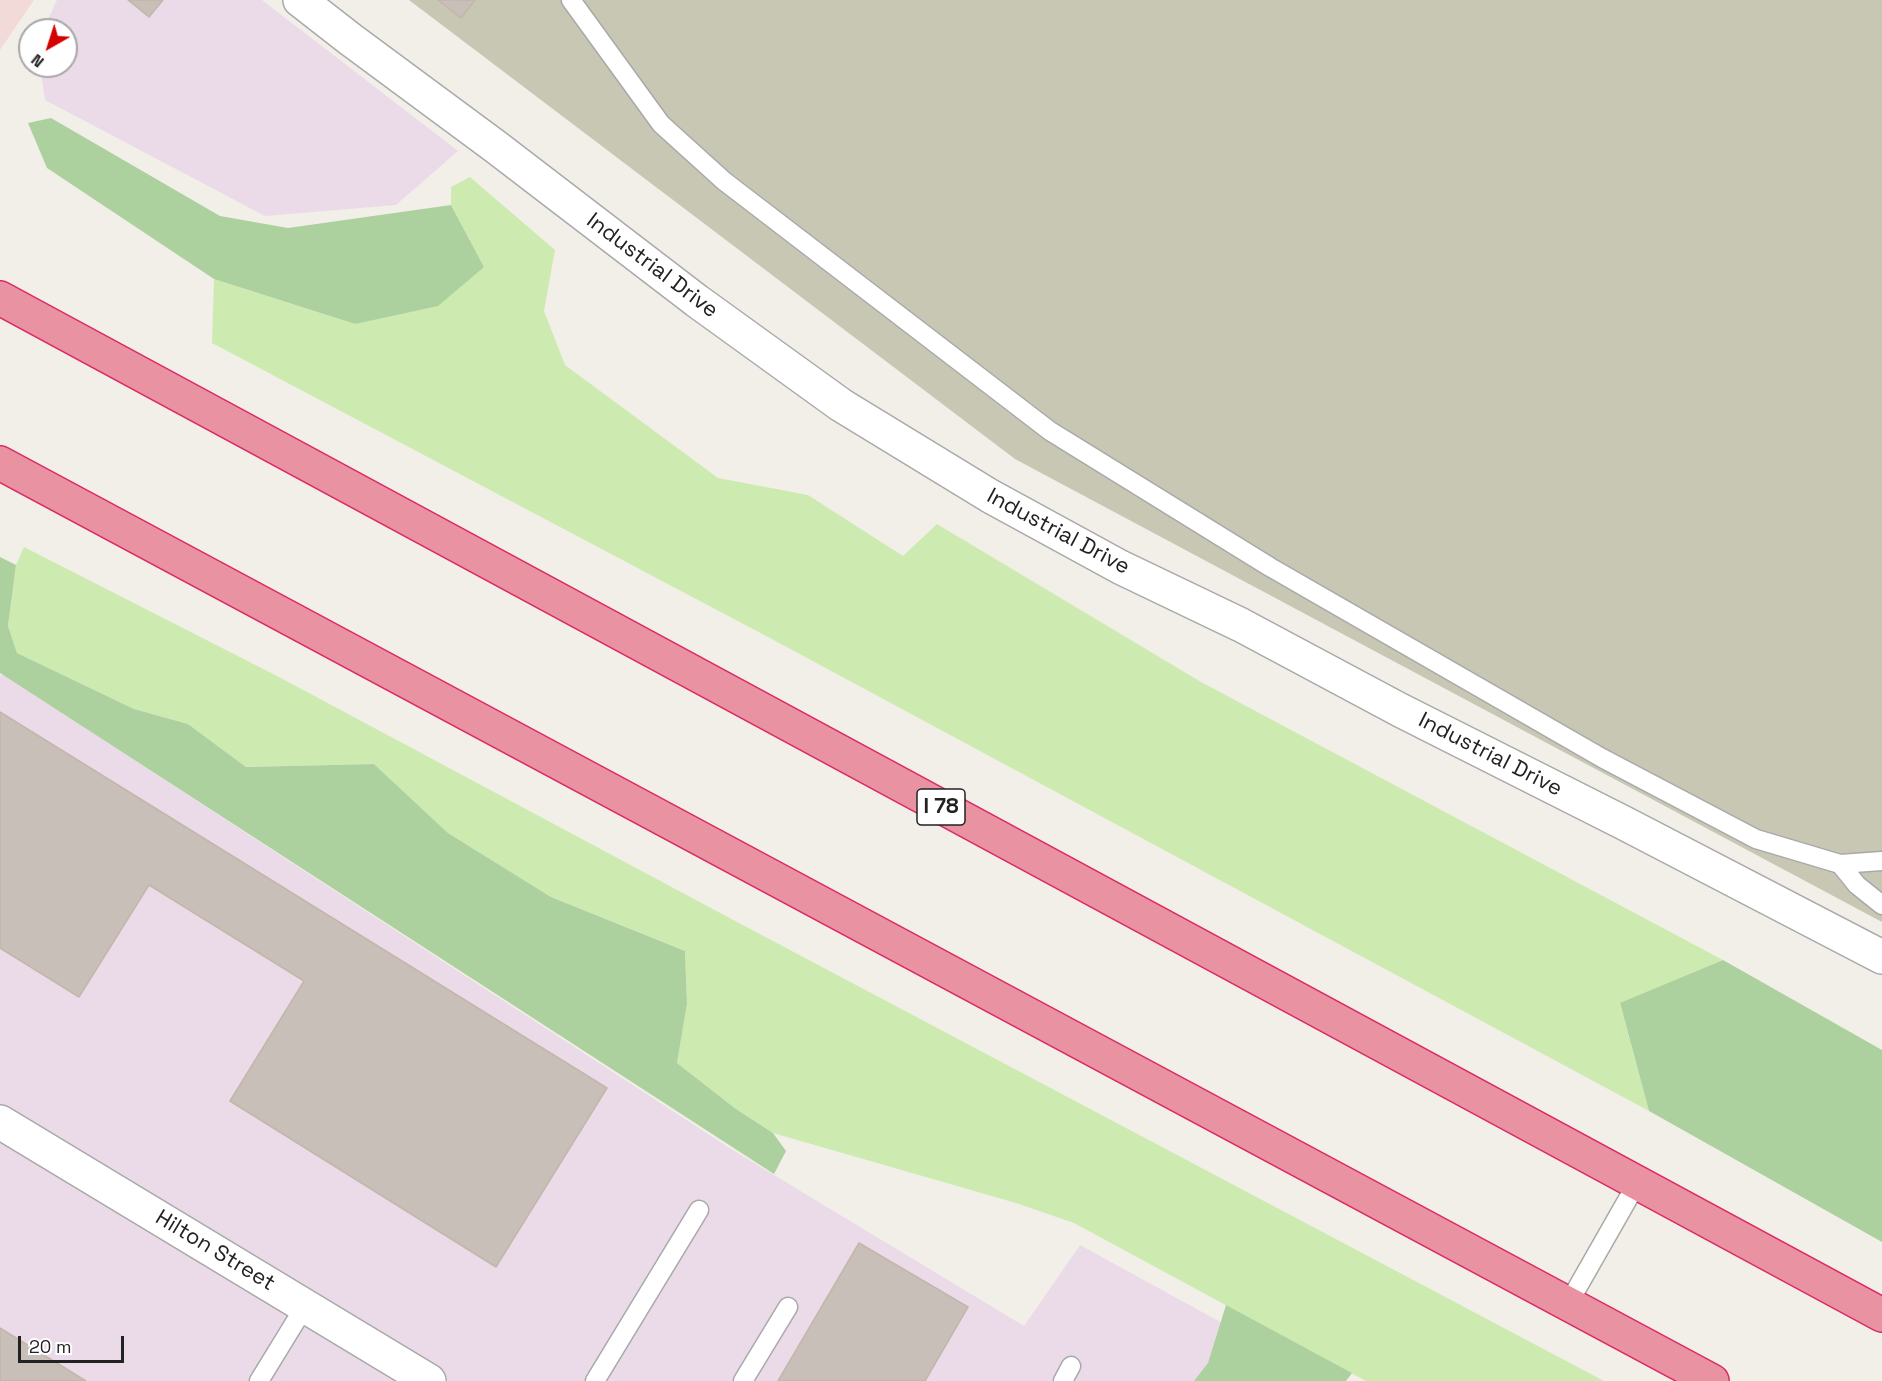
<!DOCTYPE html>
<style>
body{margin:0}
#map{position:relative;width:1882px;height:1381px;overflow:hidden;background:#f2efe9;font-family:"Space Grotesk",sans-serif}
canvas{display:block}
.north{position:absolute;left:18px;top:18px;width:60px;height:60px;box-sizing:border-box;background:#fff;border:2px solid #a7a7a7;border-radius:50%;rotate:219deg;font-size:16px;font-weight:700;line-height:24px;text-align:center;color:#222}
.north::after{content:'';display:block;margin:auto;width:21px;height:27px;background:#d40000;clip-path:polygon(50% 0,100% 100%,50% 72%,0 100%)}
.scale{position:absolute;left:18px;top:1336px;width:106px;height:27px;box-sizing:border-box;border:3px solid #222;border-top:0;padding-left:8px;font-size:18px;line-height:21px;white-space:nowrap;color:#222;-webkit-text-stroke:4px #fff;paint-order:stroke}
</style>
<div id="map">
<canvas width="1882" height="1381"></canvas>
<div class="north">N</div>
<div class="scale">20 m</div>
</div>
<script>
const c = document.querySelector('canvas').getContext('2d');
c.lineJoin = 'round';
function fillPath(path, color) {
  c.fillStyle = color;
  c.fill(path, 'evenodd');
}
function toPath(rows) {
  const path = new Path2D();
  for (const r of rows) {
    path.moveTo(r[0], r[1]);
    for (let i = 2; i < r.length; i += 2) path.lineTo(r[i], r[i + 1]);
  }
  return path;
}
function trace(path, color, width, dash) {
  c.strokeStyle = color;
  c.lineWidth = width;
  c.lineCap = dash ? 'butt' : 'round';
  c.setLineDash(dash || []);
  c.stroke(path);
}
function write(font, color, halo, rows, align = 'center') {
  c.font = font + ' "Space Grotesk",sans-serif';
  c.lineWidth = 4.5;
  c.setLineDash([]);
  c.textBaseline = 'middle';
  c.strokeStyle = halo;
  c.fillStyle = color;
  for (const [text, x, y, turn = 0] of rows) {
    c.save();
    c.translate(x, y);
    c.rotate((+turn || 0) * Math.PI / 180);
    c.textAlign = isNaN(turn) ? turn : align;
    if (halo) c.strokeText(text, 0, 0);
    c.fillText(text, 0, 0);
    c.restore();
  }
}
fillPath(toPath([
 [0,0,34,0,0,50]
]), '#f2dad9');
fillPath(toPath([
 [57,0,262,0,458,151,396,205,265,216,45,100,40,66,66,66,66,30,43,30],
 [2,674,731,1149,1024,1326,1080,1245,1328,1381,0,1381,0,677]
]), '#ebdbe8');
fillPath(toPath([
 [409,0,1882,0,1882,922,1015,459]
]), '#c7c7b4');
fillPath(toPath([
 [470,177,555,250,544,311,565,365,718,478,808,495,903,556,937,524,1201,682,1723,960,1620,1004,1649,1111,768,637,212,343,214,279,355,324,484,267,451,205,451,187],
 [24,547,279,677,739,923,1604,1381,1366,1381,1074,1223,1016,1203,773,1133,736,1109,677,1063,687,1004,685,951,551,897,448,833,374,764,246,767,188,724,134,709,17,653,8,626,16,565]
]), '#cdebb0');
fillPath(toPath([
 [51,118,220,216,288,228,451,205,484,267,438,306,355,324,214,279,47,168,28,123],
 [0,557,16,565,8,626,17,653,134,709,188,724,246,767,374,764,448,833,551,897,685,951,687,1004,677,1063,736,1109,773,1133,786,1151,774,1174,0,673],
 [1723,960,1882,1050,1882,1242,1649,1111,1620,1003],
 [1226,1305,1352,1373,1346,1381,1194,1381,1208,1363]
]), '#add19e');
const building = toPath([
 [128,0,163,0,149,17,128,0],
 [438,0,475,0,461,18,438,0],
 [0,712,607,1088,496,1267,230,1101,304,981,149,885,79,997,0,948,0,712],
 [859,1243,968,1307,925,1381,778,1381,859,1243],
 [0,1328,86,1381,0,1381,0,1328]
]);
fillPath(building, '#c7bfb8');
trace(building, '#c4b6ab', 1.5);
const service = toPath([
 [571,0,661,124,724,181,1050,431,1270,567,1602,758,1756,839,1840,864,1882,861],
 [1840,864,1857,885,1882,905],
 [1568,1304,1637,1183],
 [259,1381,305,1306],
 [595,1381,699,1210],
 [743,1381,788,1307],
 [1063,1381,1071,1366]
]);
const minor = toPath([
 [300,0,350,39,496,147,697,301,841,405,990,496,1120,567,1241,625,1400,710,1624,823,1882,957],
 [0,1122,429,1381]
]);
const motorway = toPath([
 [0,298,1882,1315],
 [0,463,1712,1381]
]);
trace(service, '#a9a9a9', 21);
trace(minor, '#a9a9a9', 36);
trace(motorway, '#dc2a67', 36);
trace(service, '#fff', 18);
trace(minor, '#fff', 33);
trace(motorway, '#e892a2', 33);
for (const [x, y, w] of [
 [941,807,48]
]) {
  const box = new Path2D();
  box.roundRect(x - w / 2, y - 18, w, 36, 4.5);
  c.fillStyle = '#fff';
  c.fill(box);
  trace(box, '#222', 1.5);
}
write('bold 21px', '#222', null, [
 ["I 78",941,807]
]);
write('22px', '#222', '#fff', [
 ["Industrial Drive",652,266,37],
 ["Industrial Drive",1058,532,28],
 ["Industrial Drive",1490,755,27],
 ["Hilton Street",215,1251,31]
]);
</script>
